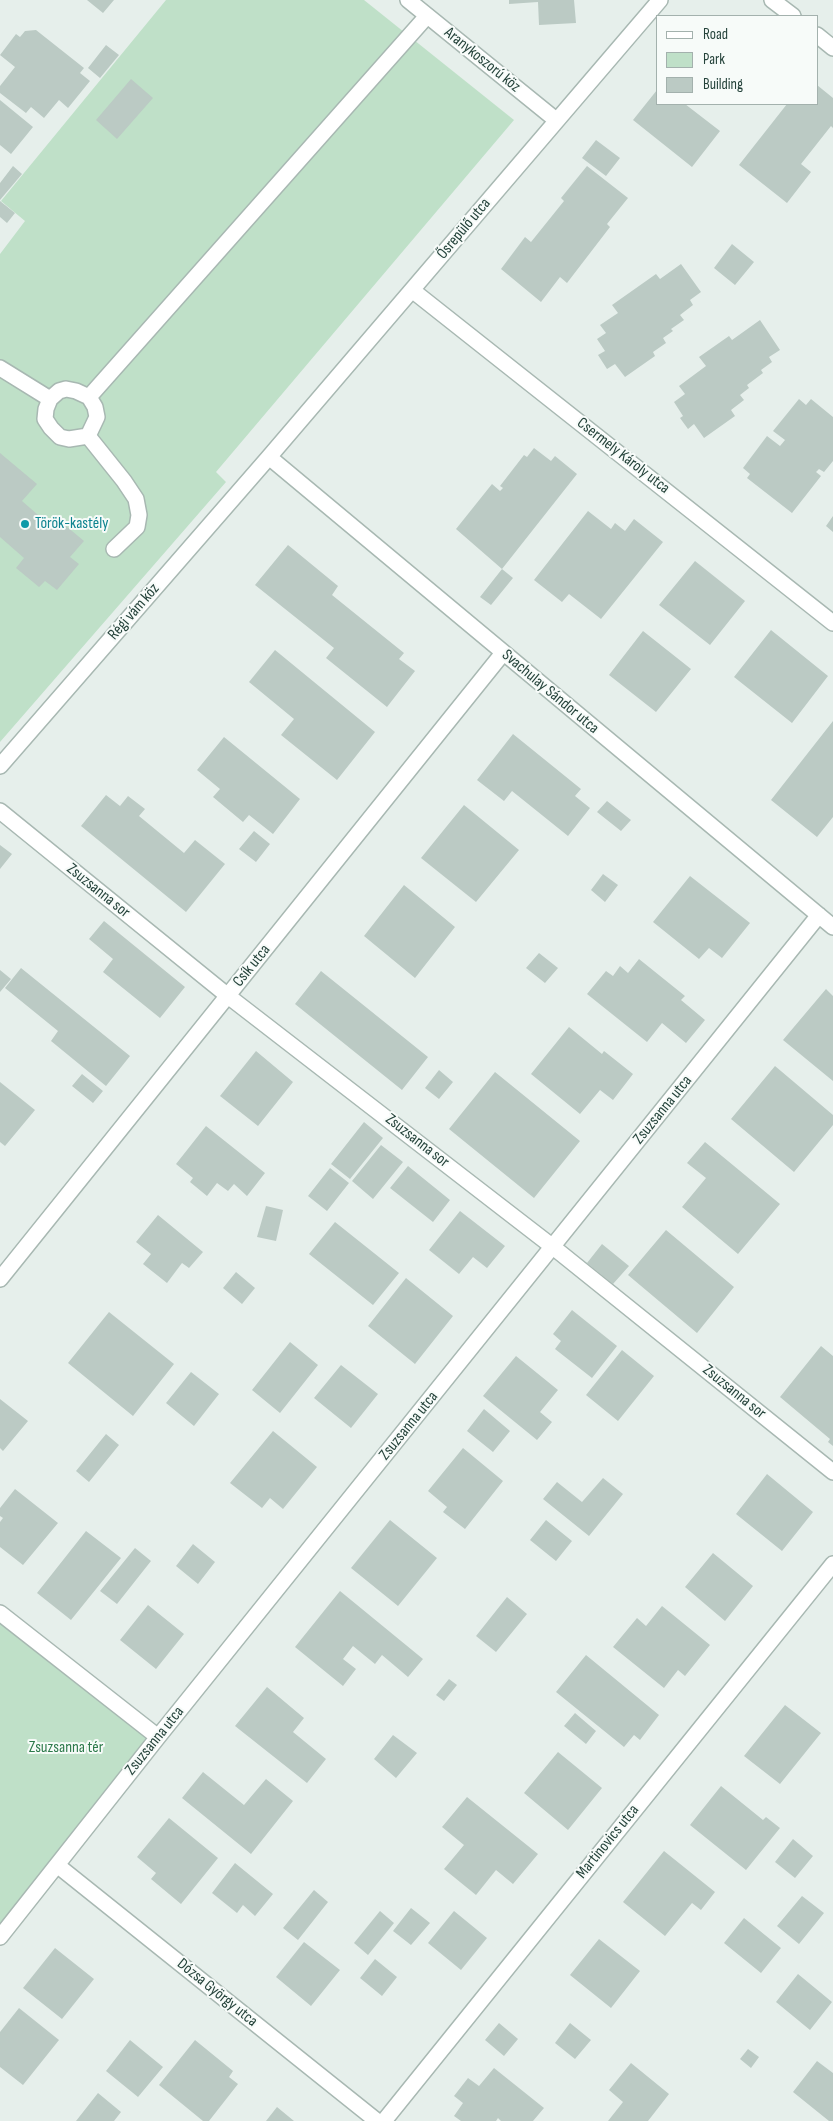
<!DOCTYPE html>
<meta charset="utf-8">
<style>
body{margin:0}
#map{position:relative;width:833px;height:2121px;overflow:hidden;background:#e6efeb;font-family:"Sofia Sans Condensed",sans-serif}
canvas{display:block}
.legend{position:absolute;left:656px;top:15px;width:162px;height:90px;box-sizing:border-box;background:#f7fbf9;border:1px solid #a3b1ad;margin:0;padding:6px 9px;list-style:none;font-size:15px;color:#24423a}
.legend li{display:flex;align-items:center;gap:10px;height:25px}
.legend b{width:25px;border:1px solid #a3b1ad}
</style>
<div id="map">
<canvas width="833" height="2121"></canvas>
<ul class="legend">
<li><b style="height:6px;background:#fff"></b>Road</li>
<li><b style="height:14px;background:#bfe0c8"></b>Park</li>
<li><b style="height:14px;background:#bbcac4"></b>Building</li>
</ul>
</div>
<script>
const c = document.querySelector('canvas').getContext('2d');
c.lineJoin = 'round';
function fillPath(path, color) {
  c.fillStyle = color;
  c.fill(path, 'evenodd');
}
function toPath(rows) {
  const path = new Path2D();
  for (const r of rows) {
    path.moveTo(r[0], r[1]);
    for (let i = 2; i < r.length; i += 2) path.lineTo(r[i], r[i + 1]);
  }
  return path;
}
function trace(path, color, width, dash) {
  c.strokeStyle = color;
  c.lineWidth = width;
  c.lineCap = dash ? 'butt' : 'round';
  c.setLineDash(dash || []);
  c.stroke(path);
}
function write(font, color, halo, rows, align = 'center') {
  c.font = font + ' "Sofia Sans Condensed",sans-serif';
  c.lineWidth = 4;
  c.setLineDash([]);
  c.textBaseline = 'middle';
  c.strokeStyle = halo;
  c.fillStyle = color;
  for (const [text, x, y, turn = 0] of rows) {
    c.save();
    c.translate(x, y);
    c.rotate((+turn || 0) * Math.PI / 180);
    c.textAlign = isNaN(turn) ? turn : align;
    if (halo) c.strokeText(text, 0, 0);
    c.fillText(text, 0, 0);
    c.restore();
  }
}
fillPath(toPath([
 [166,0,364,0,514,120,216,472,226,482,0,742,0,254,25,221,1,201],
 [0,1613,158,1737,0,1937]
]), '#bfe0c8');
fillPath(toPath([
 [87,0,114,0,103,13],
 [509,0,574,0,576,23,539,25,538,2,509,4],
 [36,30,84,68,80,73,90,81,68,108,59,100,44,118,31,107,26,113,0,93,0,86,15,67,0,55,16,34,20,37,25,31],
 [106,45,119,55,100,78,88,68],
 [131,79,153,98,117,139,96,120],
 [817,85,833,98,833,128,831,126,801,164,811,172,787,203,739,165,787,104,817,104],
 [657,90,657,104,685,104,720,131,692,167,633,120],
 [0,100,33,127,11,154,0,145],
 [596,140,620,158,606,176,582,158],
 [13,166,22,174,0,200,0,183],
 [587,166,628,198,607,224,610,227,567,283,560,277,541,302,501,269,525,237,531,242,564,201,561,198],
 [0,201,15,213,7,223,0,217],
 [732,244,754,262,735,285,714,268],
 [681,264,701,292,690,300,693,305,680,315,684,320,671,329,673,331,663,338,666,343,653,352,655,356,625,377,615,364,607,369,598,355,605,351,597,339,606,333,600,325,618,313,612,305,656,274,660,279],
 [760,320,780,350,769,357,772,362,761,370,763,373,747,385,749,388,740,395,744,400,731,410,735,416,704,438,694,424,688,429,680,418,683,416,674,402,685,394,679,386,706,366,699,357,729,336,732,340],
 [799,399,806,405,811,399,833,417,833,461,824,472,819,469,816,472,821,476,792,513,747,478,750,474,743,468,767,436,780,446,785,440,773,431],
 [534,448,551,461,555,456,577,474,502,569,456,529,492,484,500,491,503,488,500,486,524,455,527,457],
 [0,453,37,484,22,501,53,528,60,521,84,541,70,557,79,564,57,590,45,581,39,587,16,568,24,558,0,537],
 [588,511,611,529,615,523,625,531,634,519,663,542,601,619,569,594,562,602,534,580],
 [833,516,833,532,826,526],
 [288,545,338,586,332,595,404,653,399,659,415,671,387,707,326,658,334,648,255,585],
 [695,561,745,601,710,645,659,605],
 [502,569,513,578,491,605,480,597],
 [771,630,828,676,792,723,734,677],
 [643,631,691,669,656,712,609,675],
 [275,650,375,732,337,780,281,735,294,719,249,682],
 [833,721,833,817,817,837,771,800],
 [513,734,581,789,575,796,590,808,568,836,512,791,504,801,477,780],
 [224,737,300,799,273,834,249,815,243,822,213,797,220,789,197,770],
 [106,795,120,806,128,796,145,809,139,816,184,853,195,840,225,864,186,912,81,826],
 [607,801,631,820,621,831,597,812],
 [464,805,519,850,476,902,421,858],
 [254,831,270,844,256,862,239,849],
 [0,845,12,854,0,869],
 [603,874,618,885,605,902,591,890],
 [690,876,750,923,722,958,709,948,699,959,653,922],
 [404,885,455,927,415,978,364,936],
 [104,921,185,987,160,1018,103,972,113,959,89,939],
 [539,953,558,968,545,983,526,968],
 [639,959,685,996,681,1000,705,1020,686,1043,662,1023,647,1042,587,994,606,971,613,976,620,966,628,973],
 [21,968,130,1056,106,1086,51,1041,58,1031,5,988],
 [0,970,11,979,0,992],
 [321,971,428,1057,402,1090,295,1004],
 [826,989,833,996,833,1081,783,1040],
 [569,1027,602,1054,604,1051,633,1074,613,1100,600,1090,580,1114,531,1074],
 [256,1051,293,1082,258,1126,220,1096],
 [775,1066,833,1115,833,1125,794,1172,731,1119],
 [439,1070,453,1082,439,1099,425,1088],
 [495,1072,580,1141,534,1198,449,1129],
 [82,1074,103,1091,93,1103,72,1086],
 [0,1082,35,1110,5,1146,0,1142],
 [364,1122,383,1138,350,1179,331,1164],
 [206,1126,265,1173,247,1196,234,1184,228,1191,217,1183,207,1196,190,1182,193,1178,176,1164],
 [705,1142,780,1204,738,1254,682,1207,706,1178,687,1163],
 [381,1145,403,1162,373,1199,352,1181],
 [408,1166,450,1200,433,1222,390,1188],
 [330,1168,349,1183,327,1211,308,1196],
 [266,1206,283,1210,276,1241,257,1237],
 [460,1211,505,1246,487,1268,473,1257,459,1274,429,1250],
 [158,1215,203,1252,189,1268,182,1263,167,1283,143,1264,151,1254,136,1242],
 [335,1222,399,1273,373,1305,309,1254],
 [666,1230,734,1287,697,1333,628,1275],
 [602,1244,629,1266,613,1284,587,1263],
 [236,1272,255,1288,242,1304,223,1288],
 [406,1278,453,1316,415,1364,368,1326],
 [572,1310,617,1346,592,1378,555,1349,561,1341,553,1334],
 [109,1312,174,1364,133,1416,68,1363],
 [290,1342,318,1365,280,1413,252,1390],
 [821,1346,833,1356,833,1446,828,1442,830,1439,780,1397],
 [622,1350,654,1376,618,1421,586,1395],
 [516,1356,558,1390,540,1412,552,1422,537,1440,483,1396],
 [341,1365,378,1394,351,1428,314,1398],
 [191,1372,219,1394,194,1426,166,1403],
 [0,1399,28,1421,3,1451,0,1448],
 [484,1409,510,1431,493,1452,467,1431],
 [273,1431,317,1467,283,1509,270,1498,262,1508,230,1483],
 [106,1434,119,1445,89,1482,76,1471],
 [463,1448,503,1481,465,1529,443,1512,447,1507,428,1491],
 [767,1474,813,1512,782,1551,736,1514],
 [603,1478,623,1494,589,1536,543,1499,557,1482,582,1502],
 [15,1489,58,1523,23,1565,0,1547,0,1522,3,1518,0,1516,0,1508],
 [390,1520,437,1558,398,1606,351,1568],
 [546,1520,572,1541,556,1561,530,1540],
 [86,1531,121,1558,71,1620,37,1593],
 [193,1544,215,1562,198,1584,176,1566],
 [135,1548,151,1561,117,1604,100,1591],
 [713,1553,753,1586,725,1621,685,1587],
 [340,1591,423,1659,408,1677,382,1655,375,1664,353,1646,343,1659,356,1669,343,1686,295,1647],
 [507,1597,527,1614,496,1652,476,1636],
 [148,1605,184,1634,156,1669,120,1640],
 [662,1606,710,1645,685,1676,678,1670,664,1688,613,1647,637,1618,646,1626],
 [586,1655,659,1715,640,1740,634,1735,624,1747,556,1692],
 [449,1679,457,1685,444,1701,436,1695],
 [267,1687,304,1718,293,1732,326,1759,307,1783,235,1726],
 [785,1705,821,1733,780,1784,744,1756],
 [575,1713,596,1731,586,1744,564,1726],
 [393,1735,417,1753,396,1778,374,1759],
 [558,1752,602,1788,568,1830,524,1793],
 [203,1772,244,1805,266,1779,293,1801,251,1854,182,1798],
 [721,1786,763,1820,766,1817,780,1828,746,1870,690,1825],
 [467,1797,538,1854,513,1884,496,1870,476,1895,444,1869,464,1845,442,1827],
 [169,1818,218,1858,181,1904,151,1879,156,1873,137,1857],
 [793,1839,813,1856,795,1878,775,1862],
 [664,1851,715,1892,701,1910,692,1903,665,1936,623,1902],
 [235,1863,273,1894,255,1916,243,1905,237,1913,212,1893],
 [314,1890,328,1902,298,1940,283,1928],
 [802,1896,824,1913,799,1944,777,1926],
 [411,1908,430,1923,411,1945,393,1931],
 [380,1911,394,1923,368,1955,354,1943],
 [454,1911,487,1938,461,1970,428,1943],
 [744,1918,781,1948,761,1973,724,1943],
 [599,1939,640,1971,611,2008,570,1975],
 [304,1942,340,1970,311,2006,276,1977],
 [55,1948,94,1979,62,2019,23,1988],
 [375,1959,397,1977,382,1996,360,1978],
 [798,1974,832,2002,810,2030,776,2002],
 [19,2008,59,2040,23,2085,0,2067,0,2032],
 [499,2023,518,2039,504,2056,485,2040],
 [570,2023,591,2040,575,2059,555,2043],
 [130,2040,163,2067,138,2097,106,2071],
 [195,2040,233,2071,229,2077,238,2084,209,2121,203,2121,159,2085],
 [748,2049,759,2057,751,2068,740,2059],
 [817,2061,833,2073,833,2121,829,2121,793,2092],
 [631,2063,669,2094,648,2121,608,2121,623,2102,609,2090],
 [494,2068,544,2108,533,2121,501,2121,498,2118,496,2121,461,2121,454,2116,463,2103,454,2096,468,2078,479,2086],
 [98,2093,121,2112,114,2121,76,2121],
 [277,2107,294,2121,266,2121]
]), '#bbcac4');
const service = toPath([
 [0,368,50,399],
 [89,397,76,391,66,389,59,391,50,399,46,409,45,419,51,428,60,437,69,439,88,436,97,417,95,407,89,397,427,16],
 [88,436,124,481,136,499,139,515,137,527,114,549],
 [0,811,228,996,553,1247,833,1472]
]);
const minor = toPath([
 [408,0,556,120],
 [772,0,793,16],
 [817,35,833,48],
 [412,290,833,623],
 [269,457,833,927],
 [0,766,269,457,660,0],
 [0,1279,503,653],
 [0,1613,158,1737],
 [57,1865,377,2121],
 [0,1937,158,1737,819,915],
 [384,2121,833,1564]
]);
trace(service, '#a8b8b2', 18);
trace(minor, '#a8b8b2', 18);
trace(service, '#fff', 15);
trace(minor, '#fff', 15);
for (const [x, y, r, color] of [
 [25,524,5,"#0f9aa8"]
]) {
  const dot = new Path2D();
  dot.arc(x, y, r, 0, 2 * Math.PI);
  c.fillStyle = color;
  c.fill(dot);
  trace(dot, '#f7fbf9', 2);
}
write('16px', '#24423a', '#f7fbf9', [
 ["Aranykoszorú köz",482,60,39],
 ["Ősrepülő utca",464,229,-50],
 ["Csermely Károly utca",623,456,38],
 ["Régi vám köz",134,612,-49],
 ["Svachulay Sándor utca",550,692,40],
 ["Zsuzsanna sor",98,891,39],
 ["Csík utca",252,966,-51],
 ["Zsuzsanna utca",663,1110,-51],
 ["Zsuzsanna sor",417,1141,38],
 ["Zsuzsanna sor",734,1392,39],
 ["Zsuzsanna utca",409,1426,-51],
 ["Zsuzsanna utca",155,1741,-51],
 ["Martinovics utca",608,1842,-51],
 ["Dózsa György utca",217,1993,39]
]);
write('16px', '#0d838f', '#f7fbf9', [
 ["Török-kastély",35,524]
], 'left');
write('16px', '#2d7a4b', '#f7fbf9', [
 ["Zsuzsanna tér",66,1748]
]);
</script>
